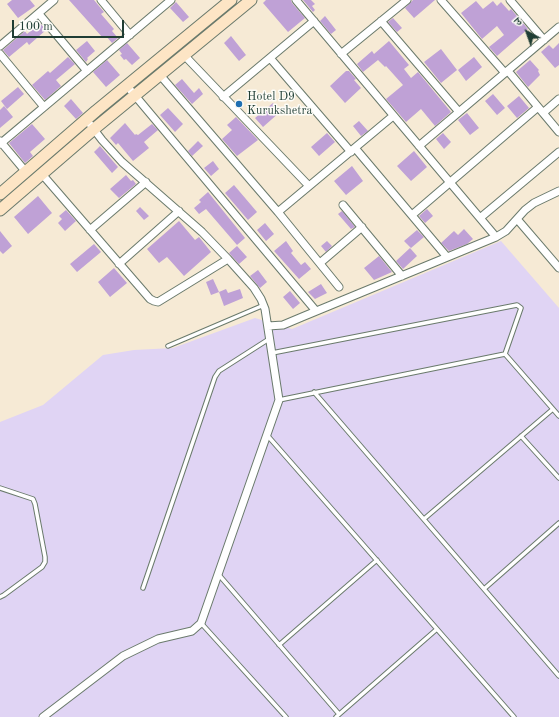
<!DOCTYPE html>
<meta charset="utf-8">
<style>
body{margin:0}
#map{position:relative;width:559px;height:717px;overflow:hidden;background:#f6ead5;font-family:"Old Standard TT","Noto Serif Devanagari",serif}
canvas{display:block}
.north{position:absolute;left:507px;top:12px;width:40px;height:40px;-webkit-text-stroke:3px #fdfcf7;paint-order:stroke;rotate:319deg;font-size:11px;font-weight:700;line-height:16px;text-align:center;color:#1f3d34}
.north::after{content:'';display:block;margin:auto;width:14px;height:18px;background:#1f3d34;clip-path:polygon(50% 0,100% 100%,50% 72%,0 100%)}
.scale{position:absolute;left:12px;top:20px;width:112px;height:18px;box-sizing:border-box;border:2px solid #1f3d34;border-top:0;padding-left:5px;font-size:12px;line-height:14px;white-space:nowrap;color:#1f3d34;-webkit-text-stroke:3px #fdfcf7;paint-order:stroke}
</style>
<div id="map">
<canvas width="559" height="717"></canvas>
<div class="north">उ</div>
<div class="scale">100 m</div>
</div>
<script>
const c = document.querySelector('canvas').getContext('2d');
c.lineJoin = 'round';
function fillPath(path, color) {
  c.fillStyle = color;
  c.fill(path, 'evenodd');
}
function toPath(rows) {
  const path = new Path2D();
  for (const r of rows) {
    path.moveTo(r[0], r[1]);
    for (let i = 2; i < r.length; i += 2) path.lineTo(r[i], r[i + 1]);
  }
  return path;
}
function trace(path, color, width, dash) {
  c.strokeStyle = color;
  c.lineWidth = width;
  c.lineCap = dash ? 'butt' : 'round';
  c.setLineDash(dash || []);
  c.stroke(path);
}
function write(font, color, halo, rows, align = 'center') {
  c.font = font + ' "Old Standard TT",serif';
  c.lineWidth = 3;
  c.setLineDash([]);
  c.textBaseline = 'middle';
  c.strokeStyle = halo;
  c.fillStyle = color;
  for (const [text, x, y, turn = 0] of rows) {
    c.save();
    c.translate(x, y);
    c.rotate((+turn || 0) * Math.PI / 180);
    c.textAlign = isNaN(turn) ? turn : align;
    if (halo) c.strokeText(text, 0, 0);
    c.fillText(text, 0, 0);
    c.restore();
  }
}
fillPath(toPath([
 [501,241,559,308,559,717,0,717,0,422,43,405,103,355,134,350,173,348,255,318,292,329]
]), '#e0d4f4');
fillPath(toPath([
 [12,0,30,0,35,6,18,18,7,4],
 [69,0,94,0,104,12,101,14,114,29,112,31,118,38,112,43,106,36,103,38],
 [266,0,291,0,292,3,305,18,288,32,263,3],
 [303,0,311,0,315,4,312,6,315,10,313,12],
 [413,0,435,0,414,18,405,8],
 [476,1,483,9,493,1,497,6,501,2,509,11,511,9,528,29,497,56,489,47,504,35,497,26,482,39,461,13],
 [176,2,189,17,183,22,170,8],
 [325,16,336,30,331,34,320,21],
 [393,18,402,28,397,32,388,22],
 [40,23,46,30,29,45,27,42,9,57,3,50,25,31,27,34],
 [231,36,246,55,239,61,224,43],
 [87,41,95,51,87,58,88,59,86,62,76,50],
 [389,41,409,65,404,69,411,78,418,72,451,112,435,126,421,109,406,122,386,99,403,85,386,66,385,67,378,60,363,72,357,64,372,51,374,54],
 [127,43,140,58,132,65,126,59,124,60,120,55,122,54,119,50],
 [559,43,559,65,555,68,541,52,549,45,553,49],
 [441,49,457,70,441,83,424,62],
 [68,57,75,64,56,80,61,86,45,100,32,85,48,71,50,73],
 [474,57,482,67,466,81,458,70],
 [107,60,120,75,106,87,93,72],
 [530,60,539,70,538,71,540,75,528,87,516,72],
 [346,71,349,71,356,79,354,80,361,88,345,103,330,86],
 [182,79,194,93,199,88,203,94,192,104,175,85],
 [18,87,24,94,7,109,1,101],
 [493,94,505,108,497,115,485,101],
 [519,96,529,108,517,118,507,106],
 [71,99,83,113,76,119,64,106],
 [273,103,280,112,263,127,255,118],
 [4,106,13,117,0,128,0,110],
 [168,108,183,124,175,132,160,115],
 [467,113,479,128,470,135,458,120],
 [236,117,258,140,237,156,222,139,232,130,227,125],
 [359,121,368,131,361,136,353,126],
 [125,123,135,135,136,134,138,135,152,124,158,130,144,142,149,148,133,161,118,143,116,145,110,138],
 [32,124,45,139,30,152,33,156,25,163,9,143],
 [327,133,335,142,319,156,311,147],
 [443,133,451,142,444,149,436,139],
 [198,141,203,146,192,156,188,151],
 [100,146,118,167,112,173,94,152],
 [414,151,427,167,411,181,397,166],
 [213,161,219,169,211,176,204,168],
 [352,166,363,181,346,195,334,181],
 [126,175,131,181,133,180,136,184,119,198,110,189],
 [234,185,257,212,248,220,225,193],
 [208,192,245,238,237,245,206,209,199,214,194,208,201,202,199,200],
 [38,196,52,213,28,234,14,217],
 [140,207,149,216,144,220,136,211],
 [427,209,433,216,425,223,419,216],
 [66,210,76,221,65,231,58,223,62,219,59,216],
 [342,211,355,227,351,229,338,214],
 [179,221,195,240,199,237,211,252,184,276,167,257,159,263,147,249],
 [265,223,274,234,266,241,257,230],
 [464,229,473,239,467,244,449,251,441,243,454,231,458,235],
 [417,230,424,237,411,248,404,241],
 [0,231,12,246,3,254,0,251],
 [286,241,293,251,291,253,301,265,305,262,311,269,299,279,274,251],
 [327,241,332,246,326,252,321,246],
 [94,244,101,252,77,272,70,264],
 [237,246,247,257,239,264,229,253],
 [410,248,417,256,403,269,396,261],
 [379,256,392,272,374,280,364,268],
 [114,268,127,283,110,297,98,282],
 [258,270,267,282,260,288,250,276],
 [213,279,219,292,211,295,206,282],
 [321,284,327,293,315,299,308,292],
 [226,289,228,293,240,289,243,298,224,306,219,292],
 [290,291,300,303,293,309,283,297]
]), '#bfa1d6');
const lane = toPath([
 [168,346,264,305],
 [272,353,517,305,521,308,505,354],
 [314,392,559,676],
 [279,400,505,354,559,416],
 [267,435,514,717],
 [521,436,559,478],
 [0,488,33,499,35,504,45,557,45,562,42,567,4,595,0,597],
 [424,519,553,409],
 [219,575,339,714],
 [143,588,215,377,219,371,269,339],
 [484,589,559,523],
 [201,623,286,717],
 [279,645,377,560],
 [336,717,437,629]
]);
const street = toPath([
 [101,0,130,35],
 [296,0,496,237],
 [441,0,505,73],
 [510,0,544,40],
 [39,14,87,71],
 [381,21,459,112],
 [0,46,54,0],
 [0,54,44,107],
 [341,54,407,0],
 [184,55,309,186],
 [270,58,351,152],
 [508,71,559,132],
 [160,75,278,212,339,287],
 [127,86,316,311],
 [223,97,314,21],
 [543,113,559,99],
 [0,141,26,172],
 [0,144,171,0],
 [419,146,559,27],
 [355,148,447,257],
 [41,173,150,299,154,301,158,302,228,259],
 [343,205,402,276],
 [278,212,393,116],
 [412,215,538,107],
 [480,218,559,152],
 [517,219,559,268],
 [90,230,146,182],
 [320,263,362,227],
 [119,264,179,211],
 [268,326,283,325,302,317,496,237,506,231,525,210,534,203,559,191],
 [43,717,123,656,158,639,192,631,201,623,279,400,265,309,261,299,254,288,228,259,202,232,122,162,102,140,86,119]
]);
const secondary = toPath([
 [0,194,96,111,231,0],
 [0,210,94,129,251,0]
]);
trace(lane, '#6a7a6c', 5.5);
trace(street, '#6a7a6c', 9);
trace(secondary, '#6a7a6c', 13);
trace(lane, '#fff', 3.5);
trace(street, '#fff', 7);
trace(secondary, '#fde5c5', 11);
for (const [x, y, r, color] of [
 [239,104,4,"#1f6fb2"]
]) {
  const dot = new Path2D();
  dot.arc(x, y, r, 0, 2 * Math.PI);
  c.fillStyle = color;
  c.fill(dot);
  trace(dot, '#fdfcf7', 1.5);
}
write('12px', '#1f3d34', '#fdfcf7', [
 ["Hotel D9",247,97],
 ["Kurukshetra",247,111]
], 'left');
</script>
